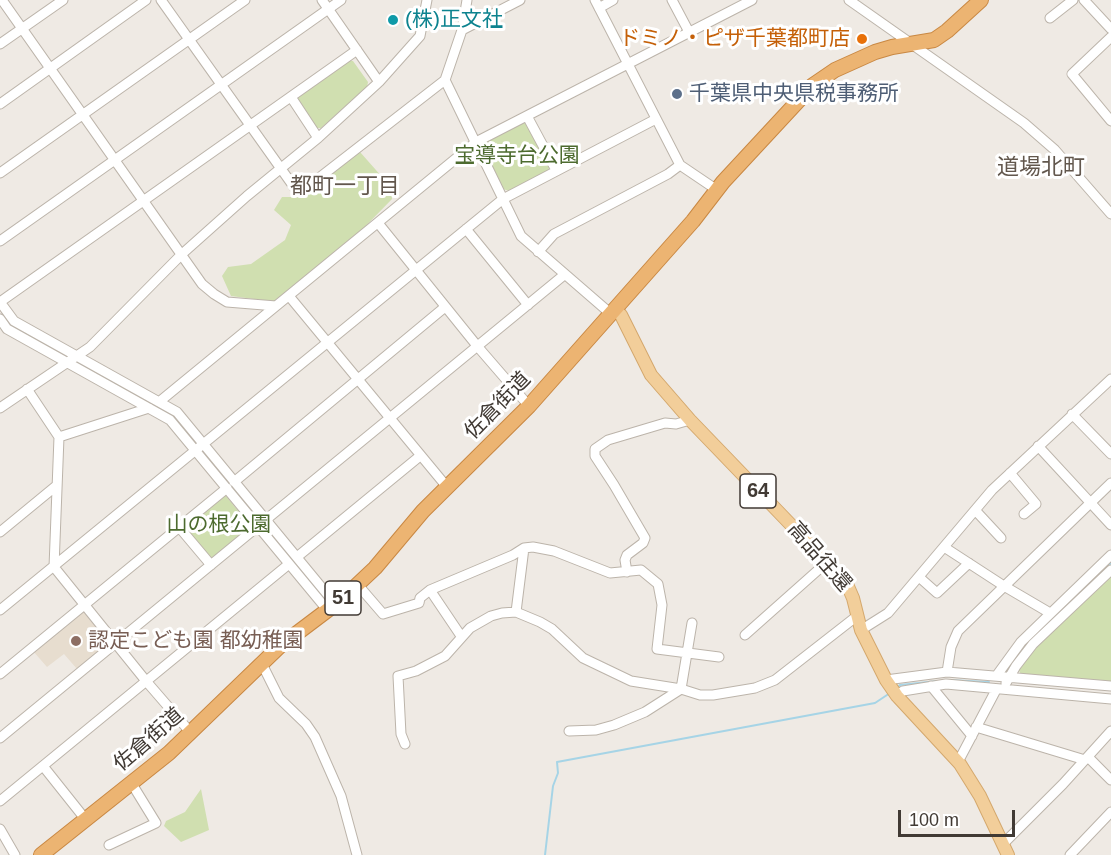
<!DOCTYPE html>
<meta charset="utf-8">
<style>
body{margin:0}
#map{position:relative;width:1111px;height:855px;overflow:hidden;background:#efeae4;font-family:Helvetica,sans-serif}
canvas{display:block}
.scale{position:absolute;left:898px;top:810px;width:117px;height:27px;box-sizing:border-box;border:3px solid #413a34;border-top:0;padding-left:8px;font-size:18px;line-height:21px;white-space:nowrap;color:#413a34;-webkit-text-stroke:4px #fff;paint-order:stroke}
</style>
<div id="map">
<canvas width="1111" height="855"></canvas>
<div class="scale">100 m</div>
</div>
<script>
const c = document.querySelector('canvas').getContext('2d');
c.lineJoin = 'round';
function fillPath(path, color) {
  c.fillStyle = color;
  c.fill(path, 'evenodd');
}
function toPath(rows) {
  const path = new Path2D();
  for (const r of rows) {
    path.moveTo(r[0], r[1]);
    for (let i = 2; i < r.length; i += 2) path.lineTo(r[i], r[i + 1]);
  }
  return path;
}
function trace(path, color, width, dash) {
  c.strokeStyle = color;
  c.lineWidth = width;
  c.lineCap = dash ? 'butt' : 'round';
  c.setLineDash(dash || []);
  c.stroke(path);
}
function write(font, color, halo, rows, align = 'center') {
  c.font = font + ' Helvetica,"Noto Sans JP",sans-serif';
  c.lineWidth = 6;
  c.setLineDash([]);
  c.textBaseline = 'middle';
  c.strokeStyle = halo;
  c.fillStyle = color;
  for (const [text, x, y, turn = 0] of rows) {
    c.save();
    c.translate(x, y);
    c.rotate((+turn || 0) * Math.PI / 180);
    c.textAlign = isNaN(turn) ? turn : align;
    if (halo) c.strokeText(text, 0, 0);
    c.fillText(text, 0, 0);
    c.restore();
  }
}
fillPath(toPath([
 [81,611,86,612,108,638,108,644,77,669,64,654,47,667,33,651]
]), '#e7ddcf');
fillPath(toPath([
 [348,60,353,61,368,82,367,87,321,128,315,128,296,101,297,96],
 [524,122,530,122,550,165,548,171,509,191,503,189,483,147,486,142],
 [360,152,391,187,392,199,353,239,277,302,231,296,222,276,228,267,251,264,285,240,291,225,274,210,282,197,295,197],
 [220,496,226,496,248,523,248,528,211,560,184,526],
 [1111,575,1111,682,1022,676,1018,669,1036,646],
 [201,789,209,830,181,842,164,826,166,821,185,812]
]), '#d0dfb0');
trace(toPath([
 [1057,613,1111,563],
 [1006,671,1032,638],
 [947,680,989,682],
 [897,688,900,685,938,681],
 [545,855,553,786,558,773,557,762,875,703,890,693]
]), '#a6d4e6', 2);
const minor = toPath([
 [2,0,202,284,214,294,227,302,276,306],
 [161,0,294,187,299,190,306,188,445,80,462,30,467,0],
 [322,0,379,82],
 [595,0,680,165,717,190],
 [672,0,689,32],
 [849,0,1024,123,1055,150,1111,214],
 [1084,0,1111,29],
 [599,8,613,0],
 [1050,18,1073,0],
 [462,30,520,0],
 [1111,37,1072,74,1111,121],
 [0,44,63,0],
 [445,80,521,236,611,314],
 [291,97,318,138],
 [0,104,146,0],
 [527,116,556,170],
 [0,173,245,0],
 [378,223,478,347,529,406],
 [466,229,528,305],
 [0,241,341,0],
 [538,252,554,234,668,174,680,165],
 [289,296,447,487],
 [0,302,14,321,177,412,332,600,332,607,324,606,170,420,7,329,0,319],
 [0,302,357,50],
 [27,389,59,437,54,567,146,681,191,733],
 [159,402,476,142,752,0],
 [0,408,90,347,182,254,247,196,318,138,379,82,420,36,427,0],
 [1072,414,1111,454],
 [59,437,149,408],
 [1038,446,1111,525],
 [1010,473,1036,504,1024,514],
 [234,482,445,307],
 [975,510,1001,538],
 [179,527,211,565],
 [0,532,56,486],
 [944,547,1004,586,1050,613],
 [297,557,420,456],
 [627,572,625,560,627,555,643,543,645,538,614,485,595,456,595,449,608,440,665,423,676,424,690,420],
 [919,577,937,593,969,563],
 [358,585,383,614,419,603,420,598,430,590,513,555,524,548,533,547,554,551,610,573,641,570,658,584,662,605,657,649,719,657],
 [430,590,461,636],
 [0,610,503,199,656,119],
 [516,612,524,548],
 [861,630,888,613,992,490,1111,379],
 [745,635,826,563],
 [262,664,279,698,306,724,315,737,341,796,357,855],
 [947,672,951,647,958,631,1111,483],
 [0,674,227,488],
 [997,675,1021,642,1111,555],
 [886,680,947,672,1111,686],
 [1006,683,1016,666,1033,644,1111,570],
 [931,686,972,736],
 [897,696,903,691,946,684,1111,699],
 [976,727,1085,760],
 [569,731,596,730,614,725,645,712,681,689,692,623],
 [0,738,564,275],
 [405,744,401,734,398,676,416,671,445,656,470,628,491,616,502,613,516,612,540,622,552,629,583,658,631,681,681,689,700,695,713,695,755,688,775,680,857,616],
 [1088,757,1111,780],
 [958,762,996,690],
 [43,766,86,820],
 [0,801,289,564],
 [0,829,15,855],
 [1003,844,1063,784,1111,731],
 [109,845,156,823,132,784],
 [1070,855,1111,812]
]);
const major = toPath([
 [616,309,621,315,651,375,690,420,846,582,853,598,861,630,886,680,897,696,960,764,980,796,1008,855]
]);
const highway = toPath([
 [41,855,169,753,280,646,341,600,375,568,423,511,529,406,693,221,723,182,813,85,835,70,875,52,892,47,934,40,947,31,981,0]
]);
trace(minor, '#bcb4aa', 11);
trace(major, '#d4a86d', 14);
trace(highway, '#c98843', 16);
trace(minor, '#fff', 9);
trace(major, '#f2ce9a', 12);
trace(highway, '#ecb472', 14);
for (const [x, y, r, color] of [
 [393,20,6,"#0f9aa8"],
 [862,39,6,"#e8710a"],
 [677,94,6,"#5c6f8a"],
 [76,641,6,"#8d6e63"]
]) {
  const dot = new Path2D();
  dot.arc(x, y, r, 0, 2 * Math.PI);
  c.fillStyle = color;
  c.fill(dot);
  trace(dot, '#fff', 2);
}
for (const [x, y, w] of [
 [758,491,36],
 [343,598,36]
]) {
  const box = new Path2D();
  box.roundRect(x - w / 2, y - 17, w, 34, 4.5);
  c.fillStyle = '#fff';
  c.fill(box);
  trace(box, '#413a34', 1.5);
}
write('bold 20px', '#413a34', null, [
 ["64",758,491],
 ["51",343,598]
]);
write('21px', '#0d838f', '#fff', [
 ["(株)正文社",405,20]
], 'left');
write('21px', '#c56008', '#fff', [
 ["ドミノ・ピザ千葉都町店",850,39]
], 'right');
write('21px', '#4e5e75', '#fff', [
 ["千葉県中央県税事務所",689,94]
], 'left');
write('21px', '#4d6b2f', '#fff', [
 ["宝導寺台公園",517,156],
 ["山の根公園",219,525]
]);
write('21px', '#413a34', '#fff', [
 ["佐倉街道",498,406,-46],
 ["高品往還",819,557,49],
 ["佐倉街道",149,740,-41]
]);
write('21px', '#785e54', '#fff', [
 ["認定こども園 都幼稚園",88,641]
], 'left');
write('22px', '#62574d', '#fff', [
 ["道場北町",1041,168],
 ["都町一丁目",345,187]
]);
</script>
